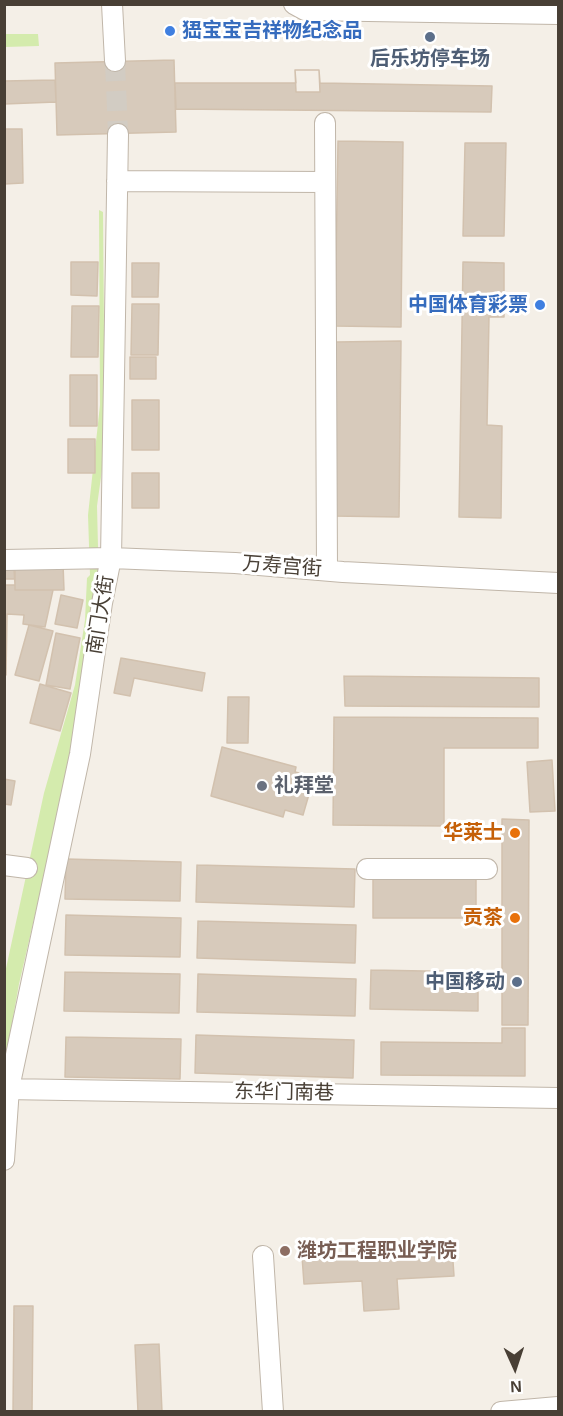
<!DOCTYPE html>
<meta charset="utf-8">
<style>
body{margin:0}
#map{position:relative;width:563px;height:1416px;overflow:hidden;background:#f4efe7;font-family:Helvetica,sans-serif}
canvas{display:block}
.frame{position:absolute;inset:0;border:6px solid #483f35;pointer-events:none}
.north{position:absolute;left:485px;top:1338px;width:60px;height:60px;-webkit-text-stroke:4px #fff;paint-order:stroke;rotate:177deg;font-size:16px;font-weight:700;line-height:24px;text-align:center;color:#483f35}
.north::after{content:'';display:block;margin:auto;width:21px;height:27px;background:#483f35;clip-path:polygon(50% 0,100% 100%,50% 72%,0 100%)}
</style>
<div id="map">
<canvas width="563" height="1416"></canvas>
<div class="frame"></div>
<div class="north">N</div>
</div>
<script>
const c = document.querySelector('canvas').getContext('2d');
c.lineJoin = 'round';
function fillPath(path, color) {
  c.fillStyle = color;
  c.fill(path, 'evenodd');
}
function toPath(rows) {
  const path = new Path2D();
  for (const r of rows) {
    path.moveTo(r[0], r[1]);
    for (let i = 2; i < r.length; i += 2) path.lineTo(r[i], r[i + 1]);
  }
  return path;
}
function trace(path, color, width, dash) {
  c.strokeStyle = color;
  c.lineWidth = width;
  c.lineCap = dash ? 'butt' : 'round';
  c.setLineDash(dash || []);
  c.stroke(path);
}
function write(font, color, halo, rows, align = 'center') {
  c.font = font + ' Helvetica,"Noto Sans SC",sans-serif';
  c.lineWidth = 6;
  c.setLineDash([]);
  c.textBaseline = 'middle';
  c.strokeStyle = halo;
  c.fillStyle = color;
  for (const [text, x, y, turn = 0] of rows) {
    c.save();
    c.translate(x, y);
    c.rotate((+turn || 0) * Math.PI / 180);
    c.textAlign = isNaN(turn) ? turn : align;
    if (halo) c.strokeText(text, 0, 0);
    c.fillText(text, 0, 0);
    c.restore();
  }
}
fillPath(toPath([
 [4,34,38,34,39,46,5,47],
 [99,210,103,212,105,448,97,506,99,588,70,764,19,984,5,1063,5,973,44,793,75,685,85,620,87,578,90,575,88,515,100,405]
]), '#d4ebad');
const building = toPath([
 [174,60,176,132,57,135,55,63,174,60],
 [295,70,319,70,320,83,492,86,491,112,176,109,175,83,296,83,295,70],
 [295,70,319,70,320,92,296,92,295,70],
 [55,80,56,102,4,104,4,81,55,80],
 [4,129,22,129,23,183,4,184,4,129],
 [338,141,403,142,401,327,335,326,338,141],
 [465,143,506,143,504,236,463,236,465,143],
 [71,262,98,262,97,296,71,295,71,262],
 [463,262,504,263,504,317,489,317,487,425,502,426,501,518,459,517,463,262],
 [132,263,159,263,158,297,132,297,132,263],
 [132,304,159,304,158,355,131,355,132,304],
 [72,306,99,306,98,357,71,357,72,306],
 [401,341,399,517,333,516,336,342,401,341],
 [130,357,156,357,156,379,130,379,130,357],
 [70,375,97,375,97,426,70,426,70,375],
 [132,400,159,400,159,450,132,450,132,400],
 [68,439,95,439,95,473,68,473,68,439],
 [132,473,159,473,159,508,132,508,132,473],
 [15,564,63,564,64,590,15,590,15,564],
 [4,569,14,569,15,585,4,585,4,569],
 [4,579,15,579,15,590,53,590,45,627,23,624,24,615,7,614,6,675,4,675,4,579],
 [61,595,83,600,77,628,55,624,61,595],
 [29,625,53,631,39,681,15,675,29,625],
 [56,633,80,638,70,689,46,685,56,633],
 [121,658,205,673,202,691,134,678,130,696,114,693,121,658],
 [344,676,539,678,539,707,345,706,344,676],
 [40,684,71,693,60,731,30,723,40,684],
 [228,697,249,697,248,743,227,743,228,697],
 [334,717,538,718,538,748,444,748,444,826,333,825,334,717],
 [222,747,296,767,295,772,314,777,303,815,285,810,283,817,211,796,222,747],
 [552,760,555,811,530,812,527,762,552,760],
 [4,779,15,781,11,805,4,804,4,779],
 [502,819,529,820,528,1025,502,1025,502,819],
 [66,859,181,862,180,901,65,899,66,859],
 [197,865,355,869,354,907,196,902,197,865],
 [373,877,476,877,476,918,373,918,373,877],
 [66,915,181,918,180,957,65,955,66,915],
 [198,921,356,925,355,963,197,958,198,921],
 [371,970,478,972,478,1011,370,1009,371,970],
 [65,972,180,974,179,1013,64,1011,65,972],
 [198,974,356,979,355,1016,197,1012,198,974],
 [502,1028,525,1028,525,1076,381,1075,381,1042,502,1043,502,1028],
 [196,1035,354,1040,353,1078,195,1073,196,1035],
 [66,1037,181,1039,180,1079,65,1077,66,1037],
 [452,1247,454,1276,397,1279,399,1309,364,1311,362,1281,304,1284,302,1256,328,1254,331,1258,423,1253,426,1249,452,1247],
 [14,1306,33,1306,32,1412,13,1412,14,1306],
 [159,1344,162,1412,138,1412,135,1345,159,1344]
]);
fillPath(building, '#d7cabb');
trace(building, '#d2c1ae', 1.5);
trace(toPath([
 [115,61,118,134]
]), '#d2ccc3', 20, [20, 10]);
const street = toPath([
 [112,4,115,61],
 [294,4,305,10,558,14],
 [325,123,327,570],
 [117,181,325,182],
 [4,560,111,558,235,563,343,572,558,583],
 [4,865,27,868],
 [367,869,487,869],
 [4,1089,558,1098],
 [4,1160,9,1088,80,754,102,603,111,558,118,134],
 [263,1256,273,1412],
 [501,1412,558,1407]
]);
trace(street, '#c0b6a9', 22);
trace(street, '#fff', 20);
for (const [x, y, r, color] of [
 [170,31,6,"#3f7fe0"],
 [430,37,6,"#5c6f8a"],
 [540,305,6,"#3f7fe0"],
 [262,786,6,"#6b7280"],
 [515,833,6,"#e8710a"],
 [515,918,6,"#e8710a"],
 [517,982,6,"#5c6f8a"],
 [285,1251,6,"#8d6e63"]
]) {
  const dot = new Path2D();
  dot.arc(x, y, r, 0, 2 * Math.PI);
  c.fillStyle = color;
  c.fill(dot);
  trace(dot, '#fff', 2);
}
write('bold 20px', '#366cbe', '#fff', [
 ["峱宝宝吉祥物纪念品",182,31],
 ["中国体育彩票",528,305,"right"]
], 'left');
write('bold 20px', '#4e5e75', '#fff', [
 ["后乐坊停车场",430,59],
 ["中国移动",505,982,"right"]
]);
write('20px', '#483f35', '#fff', [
 ["万寿宫街",282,567,4],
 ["南门大街",101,615,-81],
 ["东华门南巷",284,1093,1]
]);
write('bold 20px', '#5b616d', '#fff', [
 ["礼拜堂",274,786]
], 'left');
write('bold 20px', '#c56008', '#fff', [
 ["华莱士",503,833],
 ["贡茶",503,918]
], 'right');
write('bold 20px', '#785e54', '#fff', [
 ["潍坊工程职业学院",297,1251]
], 'left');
</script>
